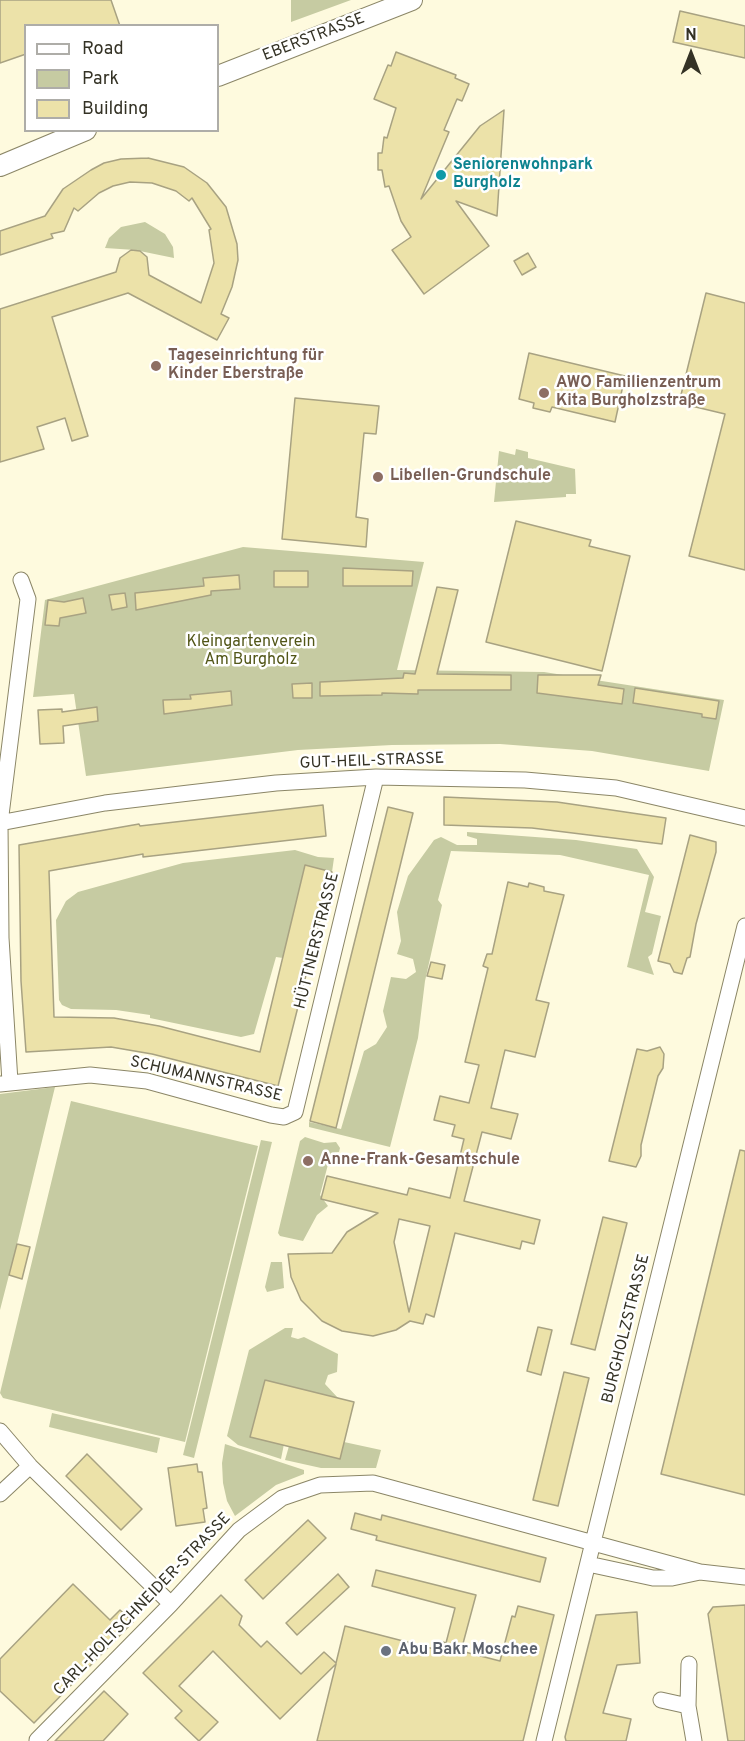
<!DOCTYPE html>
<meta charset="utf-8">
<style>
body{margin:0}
#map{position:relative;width:745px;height:1741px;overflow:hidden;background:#fefade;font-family:Overpass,sans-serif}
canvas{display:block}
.legend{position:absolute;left:24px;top:24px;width:195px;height:108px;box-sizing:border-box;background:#fff;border:2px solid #aeada8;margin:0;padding:8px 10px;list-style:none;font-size:18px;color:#343225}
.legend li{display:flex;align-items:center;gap:12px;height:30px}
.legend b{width:30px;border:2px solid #aeada8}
.north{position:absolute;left:661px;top:24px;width:60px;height:60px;-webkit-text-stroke:4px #fff;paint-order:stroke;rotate:0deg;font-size:16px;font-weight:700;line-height:24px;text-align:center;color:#343225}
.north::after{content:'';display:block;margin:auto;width:21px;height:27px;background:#343225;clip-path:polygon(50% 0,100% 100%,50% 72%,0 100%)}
</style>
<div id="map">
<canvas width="745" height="1741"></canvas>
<ul class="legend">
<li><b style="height:8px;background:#fff"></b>Road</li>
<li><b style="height:16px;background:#c6cba2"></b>Park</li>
<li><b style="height:16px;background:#ece2a9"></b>Building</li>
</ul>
<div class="north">N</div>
</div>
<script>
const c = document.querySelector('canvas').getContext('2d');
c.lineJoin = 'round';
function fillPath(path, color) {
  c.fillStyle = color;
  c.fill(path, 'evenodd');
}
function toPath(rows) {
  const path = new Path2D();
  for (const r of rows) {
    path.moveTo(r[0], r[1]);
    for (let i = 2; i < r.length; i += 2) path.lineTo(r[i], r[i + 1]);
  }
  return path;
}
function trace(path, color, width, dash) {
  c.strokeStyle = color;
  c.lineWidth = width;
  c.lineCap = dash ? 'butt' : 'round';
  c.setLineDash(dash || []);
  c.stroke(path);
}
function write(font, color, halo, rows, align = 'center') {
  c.font = font + ' Overpass,sans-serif';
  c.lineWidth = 5;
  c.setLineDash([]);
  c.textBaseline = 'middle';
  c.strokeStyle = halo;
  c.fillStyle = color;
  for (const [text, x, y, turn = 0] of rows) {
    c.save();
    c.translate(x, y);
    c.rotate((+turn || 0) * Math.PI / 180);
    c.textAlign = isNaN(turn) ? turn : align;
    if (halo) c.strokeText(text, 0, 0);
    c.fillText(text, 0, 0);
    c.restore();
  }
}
fillPath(toPath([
 [291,0,351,0,291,22],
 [145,222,165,234,173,247,174,258,135,250,105,248,109,238,121,227],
 [516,449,528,452,528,458,575,469,576,494,566,494,566,497,494,502,499,451,515,455],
 [243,547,424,562,397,670,544,672,724,700,709,771,592,751,500,744,392,745,298,750,86,776,74,694,33,697,45,600],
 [467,832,576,840,637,849,654,877,645,912,661,916,652,954,648,957,654,975,627,967,649,875,560,855,451,851,438,900,442,905,425,981,418,1038,390,1147,309,1127,309,1122,341,1129,364,1051,376,1044,387,1027,383,1011,391,977,406,979,416,972,413,959,397,954,401,941,397,912,408,876,434,840,441,837,457,845,477,845,477,839,467,836],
 [295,850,318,857,334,858,332,872,305,865,283,958,276,957,254,1034,241,1037,150,1018,150,1015,116,1010,71,1009,62,1005,59,1000,56,920,66,901,78,892,183,863],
 [55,1087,17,1244,0,1310,0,1094],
 [71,1101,258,1146,185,1442,3,1398,0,1393],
 [305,1137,324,1143,336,1142,340,1148,339,1152,331,1153,320,1195,328,1206,317,1215,303,1241,280,1236,278,1233,300,1141],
 [261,1140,272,1142,194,1458,183,1455],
 [271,1262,282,1262,284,1288,267,1292,265,1287],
 [285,1328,293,1328,291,1337,298,1339,304,1337,338,1354,337,1372,328,1375,325,1384,339,1399,265,1380,250,1437,284,1444,281,1459,238,1445,227,1436,249,1350],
 [52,1413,160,1438,157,1453,49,1427],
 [344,1442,381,1450,376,1468,321,1468,285,1460,289,1446,339,1459],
 [225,1444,304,1470,304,1474,276,1485,235,1516,227,1501,223,1483,222,1463]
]), '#c6cba2');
const building = toPath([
 [0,0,111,0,120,26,26,26,26,54,0,63,0,0],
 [680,11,745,26,745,58,673,42,680,11],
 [396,52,456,75,455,78,469,84,462,101,457,99,444,130,449,132,421,199,480,126,504,110,497,216,456,201,489,246,424,294,392,250,411,237,401,221,389,186,385,187,382,170,378,170,378,153,382,153,384,137,387,138,396,108,374,99,388,65,391,66,396,52],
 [148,158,184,167,207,183,226,207,237,244,238,260,232,287,221,314,229,318,217,340,128,293,52,317,88,436,72,441,65,418,37,427,44,449,0,462,0,309,116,272,120,258,131,250,140,251,147,257,149,275,201,303,214,263,209,230,211,229,192,198,189,201,176,191,152,183,130,182,113,186,99,193,78,211,74,208,64,231,51,234,53,238,0,255,0,231,45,216,63,189,91,170,104,163,121,159,148,158],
 [528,253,536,267,522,275,514,261,528,253],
 [706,293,745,303,745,570,689,556,725,414,679,403,706,293],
 [529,353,625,376,615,422,552,407,550,412,533,408,534,403,519,399,529,353],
 [295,398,379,406,376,434,364,433,356,517,368,519,366,547,282,539,295,398],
 [516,521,591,540,589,546,630,556,602,671,486,642,516,521],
 [343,568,413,571,412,586,343,586,343,568],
 [274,571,308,571,308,587,274,587,274,571],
 [239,575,240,589,211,591,211,595,136,610,135,593,204,586,203,578,239,575],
 [437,587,458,590,437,674,511,675,511,690,418,690,418,694,382,693,382,695,320,696,320,682,403,678,404,673,415,674,437,587],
 [125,593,127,607,112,610,109,595,125,593],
 [83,598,86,613,60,618,59,626,45,625,48,600,64,602,83,598],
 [538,675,601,675,598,685,624,689,622,704,537,693,538,675],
 [312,683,312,698,293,698,292,684,312,683],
 [635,688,719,701,716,719,702,717,702,714,633,703,635,688],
 [231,691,232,705,164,714,163,700,191,699,190,695,231,691],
 [97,707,98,721,63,726,64,743,40,744,38,710,62,709,62,712,97,707],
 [444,797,557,802,666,818,662,844,532,828,444,825,444,797],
 [323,805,326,836,143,857,143,854,49,871,54,1017,114,1018,159,1026,260,1052,305,865,332,872,278,1086,152,1054,111,1047,26,1052,21,981,19,845,139,824,140,826,323,805],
 [388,807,413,813,336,1128,310,1121,388,807],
 [690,835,716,842,716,852,696,924,690,957,687,958,682,974,674,972,670,964,658,961,690,835],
 [508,882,528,887,529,883,544,887,544,891,564,895,536,1000,549,1003,535,1057,505,1050,491,1108,518,1114,511,1139,482,1132,464,1201,540,1220,534,1244,522,1241,520,1249,455,1233,434,1317,426,1314,423,1324,410,1321,396,1330,373,1336,342,1331,322,1321,301,1300,291,1277,288,1254,332,1253,347,1232,378,1213,321,1199,327,1176,407,1195,409,1188,450,1198,464,1139,452,1136,455,1125,434,1120,440,1096,469,1103,479,1065,465,1062,488,968,483,966,487,954,492,954,508,882],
 [399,1219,430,1226,409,1312,394,1242,399,1219],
 [431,962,445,965,442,979,427,976,431,962],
 [660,1047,664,1054,663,1068,658,1076,641,1145,641,1156,636,1167,609,1161,637,1049,647,1051,660,1047],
 [740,1150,745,1151,745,1495,661,1474,740,1150],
 [603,1217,627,1223,595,1350,571,1344,603,1217],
 [17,1244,30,1247,22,1279,9,1275,17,1244],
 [538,1327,552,1330,541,1375,527,1371,538,1327],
 [564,1372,589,1378,558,1506,533,1500,564,1372],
 [265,1380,354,1402,340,1459,250,1437,265,1380],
 [87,1454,142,1509,121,1530,66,1476,87,1454],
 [197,1464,198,1472,202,1472,207,1508,203,1509,205,1522,176,1526,168,1468,197,1464],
 [355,1513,381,1520,382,1515,546,1558,540,1582,376,1540,377,1536,351,1529,355,1513],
 [308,1520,326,1538,263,1599,245,1580,308,1520],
 [376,1570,476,1595,461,1651,500,1661,512,1616,515,1617,518,1606,554,1615,523,1741,317,1741,336,1664,280,1719,213,1651,179,1686,218,1722,199,1741,175,1718,182,1711,143,1673,221,1595,242,1616,239,1625,261,1647,267,1641,301,1674,324,1652,336,1663,345,1626,438,1650,440,1641,446,1643,455,1608,372,1586,376,1570],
 [338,1574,349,1587,297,1635,286,1623,338,1574],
 [73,1584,110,1620,120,1610,133,1622,34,1723,0,1691,0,1659,73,1584],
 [745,1605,745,1741,728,1741,708,1614,713,1607,745,1605],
 [637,1612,640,1663,617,1665,603,1713,631,1719,626,1741,566,1741,565,1737,596,1615,637,1612],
 [104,1691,128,1714,103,1741,55,1741,104,1691]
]);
fillPath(building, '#ece2a9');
trace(building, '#a8a282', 1.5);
const minor = toPath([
 [0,823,105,803,189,793,276,783,376,777,525,780,616,788,745,818],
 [10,1082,1,938,0,823,28,599,21,580],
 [0,1084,90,1075,147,1081,271,1115,284,1117,295,1112,376,777],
 [0,1431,30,1466,171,1604],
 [0,1494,30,1466],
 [588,1564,653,1578,672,1578,700,1572],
 [689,1664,688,1706,694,1741],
 [661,1700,688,1706],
 [37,1740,171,1604,239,1530,282,1498,320,1485,373,1483,700,1572,745,1577],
 [544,1741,745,926]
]);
const tertiary = toPath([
 [218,76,412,0],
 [0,166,86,130]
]);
trace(minor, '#8b8667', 17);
trace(tertiary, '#8b8667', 22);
trace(minor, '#fff', 15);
trace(tertiary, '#fff', 20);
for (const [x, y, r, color] of [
 [441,175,6,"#0f9aa8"],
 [156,366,6,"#8d6e63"],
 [544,393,6,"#8d6e63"],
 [378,477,6,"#8d6e63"],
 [308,1161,6,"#8d6e63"],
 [386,1651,6,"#6b7280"]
]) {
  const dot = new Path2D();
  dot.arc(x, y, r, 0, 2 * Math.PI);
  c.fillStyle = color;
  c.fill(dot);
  trace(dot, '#fff', 2);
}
write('16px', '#343225', '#fff', [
 ["EBERSTRASSE",314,38,-21],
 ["GUT-HEIL-STRASSE",372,762,-2],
 ["HÜTTNERSTRASSE",318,941,-76],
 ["SCHUMANNSTRASSE",206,1080,13],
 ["BURGHOLZSTRASSE",627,1329,-76],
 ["CARL-HOLTSCHNEIDER-STRASSE",143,1605,-46]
]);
write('bold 16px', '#0d838f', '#fff', [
 ["Seniorenwohnpark",453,166],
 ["Burgholz",453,184]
], 'left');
write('bold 16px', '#785e54', '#fff', [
 ["Tageseinrichtung für",168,357],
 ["Kinder Eberstraße",168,375],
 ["AWO Familienzentrum",556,384],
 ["Kita Burgholzstraße",556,402],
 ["Libellen-Grundschule",390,477],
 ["Anne-Frank-Gesamtschule",320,1161]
], 'left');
write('16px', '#525618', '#fff', [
 ["Kleingartenverein",251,643],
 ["Am Burgholz",251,661]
]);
write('bold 16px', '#5b616d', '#fff', [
 ["Abu Bakr Moschee",398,1651]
], 'left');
</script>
